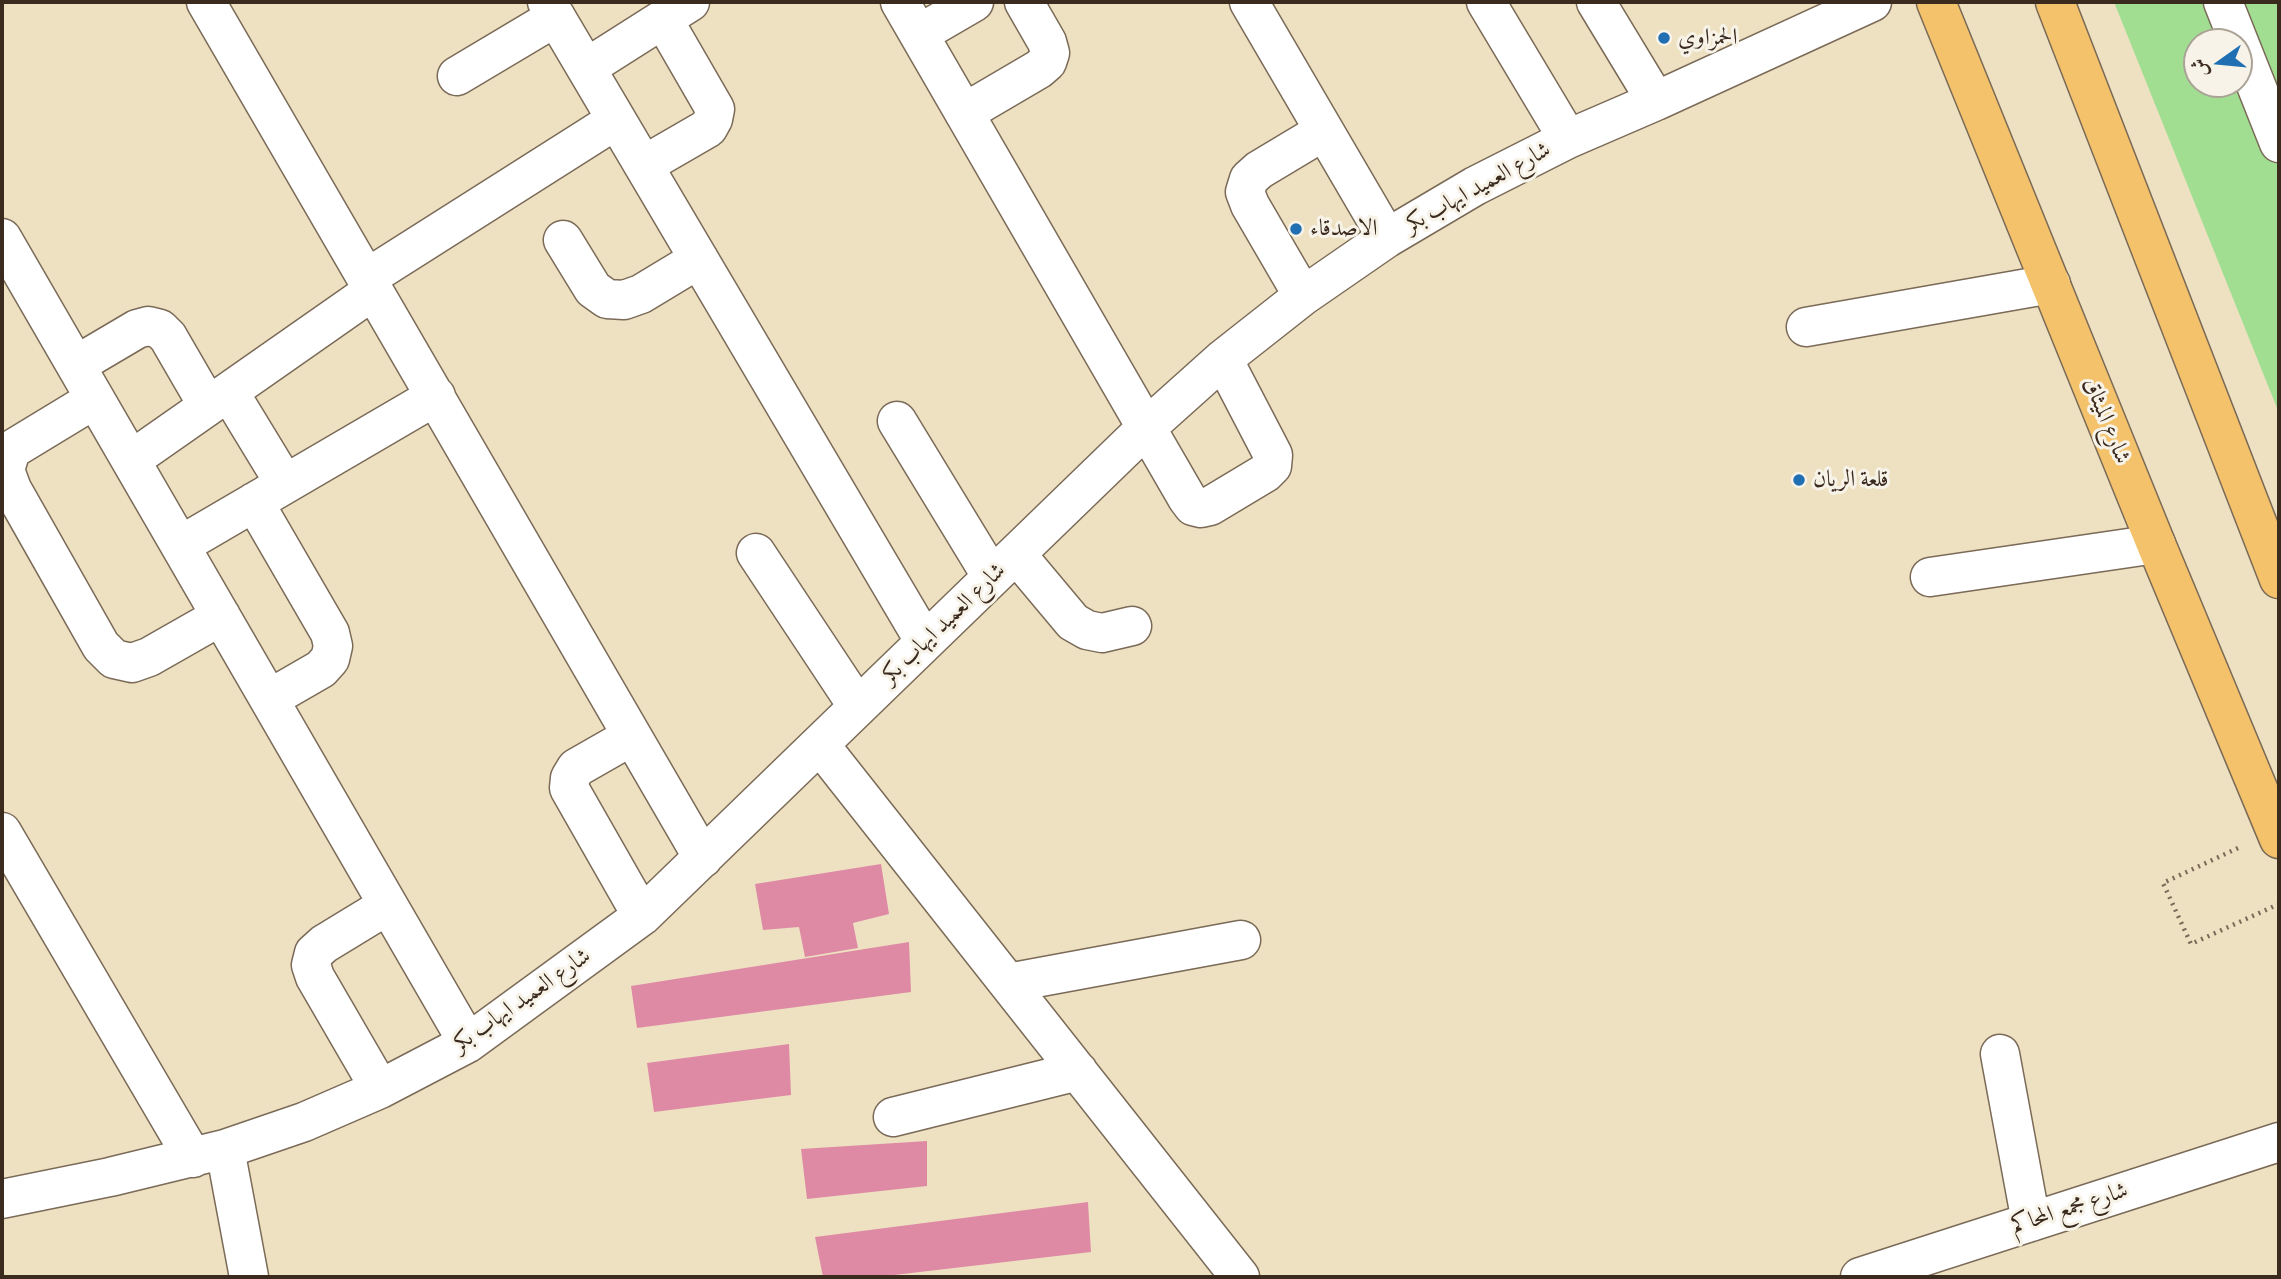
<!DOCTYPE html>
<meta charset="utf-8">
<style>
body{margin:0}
#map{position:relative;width:2281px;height:1279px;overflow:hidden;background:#eee1c2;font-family:"IM FELL French Canon",Amiri,serif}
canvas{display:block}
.frame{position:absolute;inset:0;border:4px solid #3b2a1e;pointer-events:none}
.north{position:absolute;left:2183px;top:28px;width:70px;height:70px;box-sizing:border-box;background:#f7f3e8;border:2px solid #aca397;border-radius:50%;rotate:255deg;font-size:19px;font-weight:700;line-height:28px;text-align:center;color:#3b2a1e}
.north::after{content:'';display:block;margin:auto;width:24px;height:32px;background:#1f6fb2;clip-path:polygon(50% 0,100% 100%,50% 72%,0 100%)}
</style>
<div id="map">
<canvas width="2281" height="1279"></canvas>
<div class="frame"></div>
<div class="north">ش</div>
</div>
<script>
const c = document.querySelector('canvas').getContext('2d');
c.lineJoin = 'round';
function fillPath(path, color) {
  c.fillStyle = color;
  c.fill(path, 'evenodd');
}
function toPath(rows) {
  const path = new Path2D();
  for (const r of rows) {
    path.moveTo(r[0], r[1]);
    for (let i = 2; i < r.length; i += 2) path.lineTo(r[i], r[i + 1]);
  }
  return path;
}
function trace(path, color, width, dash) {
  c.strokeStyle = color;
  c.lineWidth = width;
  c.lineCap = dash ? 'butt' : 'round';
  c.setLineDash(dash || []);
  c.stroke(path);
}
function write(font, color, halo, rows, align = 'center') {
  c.font = font + ' "IM FELL French Canon",Amiri,serif';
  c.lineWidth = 6;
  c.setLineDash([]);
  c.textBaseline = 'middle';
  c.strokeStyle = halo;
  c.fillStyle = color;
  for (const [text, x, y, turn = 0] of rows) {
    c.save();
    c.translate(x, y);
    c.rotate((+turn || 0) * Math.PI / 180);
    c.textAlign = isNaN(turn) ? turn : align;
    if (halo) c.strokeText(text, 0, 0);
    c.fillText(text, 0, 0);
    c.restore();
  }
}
fillPath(toPath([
 [2114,2,2279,2,2279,413],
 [2197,42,2239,42,2239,84,2197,84]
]), '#a1de92');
fillPath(toPath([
 [881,864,889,914,853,923,858,948,805,957,799,927,763,930,755,884],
 [909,942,911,992,637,1028,631,986],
 [789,1044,791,1095,654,1112,647,1063],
 [927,1141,927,1186,807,1199,801,1149],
 [1088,1202,1091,1252,877,1277,823,1277,815,1237]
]), '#df8aa5');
const minor = toPath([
 [206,2,703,858],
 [547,2,925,642],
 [900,2,1187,498,1193,506,1201,508,1210,506,1265,473,1272,466,1273,455,1223,359],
 [1249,2,1387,238],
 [1486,2,1568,139],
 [1596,2,1656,101],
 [2223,2,2279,143],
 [919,34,974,2],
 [586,68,690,2],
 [457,76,556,17],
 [964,113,1039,69,1047,62,1050,53,1047,42,1024,2],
 [644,165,708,128,713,119,715,109,663,19],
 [2,238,468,1043],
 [563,240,593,289,607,299,624,300,641,294,699,259],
 [367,278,616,120],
 [1303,296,1250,205,1245,192,1249,179,1259,170,1324,131],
 [1806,327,2051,284],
 [76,365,137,329,148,326,160,329,168,337,208,406],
 [229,392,285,484],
 [95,399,11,450,5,470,12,489,101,646,114,659,132,663,149,657,221,616],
 [897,421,992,577],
 [131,460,374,290],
 [254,502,330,633,333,646,330,659,321,669,269,699],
 [181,545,436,396],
 [756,553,858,707],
 [1016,554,1073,622,1087,630,1102,633,1132,626],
 [1930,577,2156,544],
 [632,736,576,768,570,778,569,788,642,916],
 [820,745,1240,1277],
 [2,832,193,1158],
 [1008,983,1241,940],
 [2000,1054,2031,1222],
 [380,1089,315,977,311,965,314,953,324,944,388,905],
 [893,1117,1078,1071],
 [225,1149,249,1277],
 [2,1199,110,1177,225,1149,304,1122,380,1089,468,1043,642,916,1146,428,1223,359,1303,296,1387,238,1475,186,1568,139,1656,101,1872,2],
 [1860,1277,2279,1142]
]);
const major = toPath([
 [1936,2,2156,544,2279,839],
 [2055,2,2279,579]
]);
trace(minor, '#7a6a57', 41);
trace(major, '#7a6a57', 41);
trace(toPath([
 [2238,848,2163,883,2191,944,2279,904]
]), '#7a6a57', 4.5, [2, 5]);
trace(minor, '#fff', 38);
trace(major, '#f4c26a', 38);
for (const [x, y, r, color] of [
 [1664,38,7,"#1f6fb2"],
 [1296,229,7,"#1f6fb2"],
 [1799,480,7,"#1f6fb2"]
]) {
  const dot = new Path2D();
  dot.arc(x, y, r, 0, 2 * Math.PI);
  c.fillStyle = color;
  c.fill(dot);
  trace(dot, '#f7f3e8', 2.5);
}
write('23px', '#3b2a1e', '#f7f3e8', [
 ["الحمزاوي",1678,38],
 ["الاصدقاء",1310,229],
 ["قلعة الريان",1813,480]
], 'left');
write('23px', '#3b2a1e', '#f7f3e8', [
 ["شارع العميد ايهاب بكر",1478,188,-29],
 ["شارع الميثاق",2106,421,68],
 ["شارع العميد ايهاب بكر",944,624,-44],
 ["شارع العميد ايهاب بكر",522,1001,-35],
 ["شارع مجمع المحاكم",2070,1209,-18]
]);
</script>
